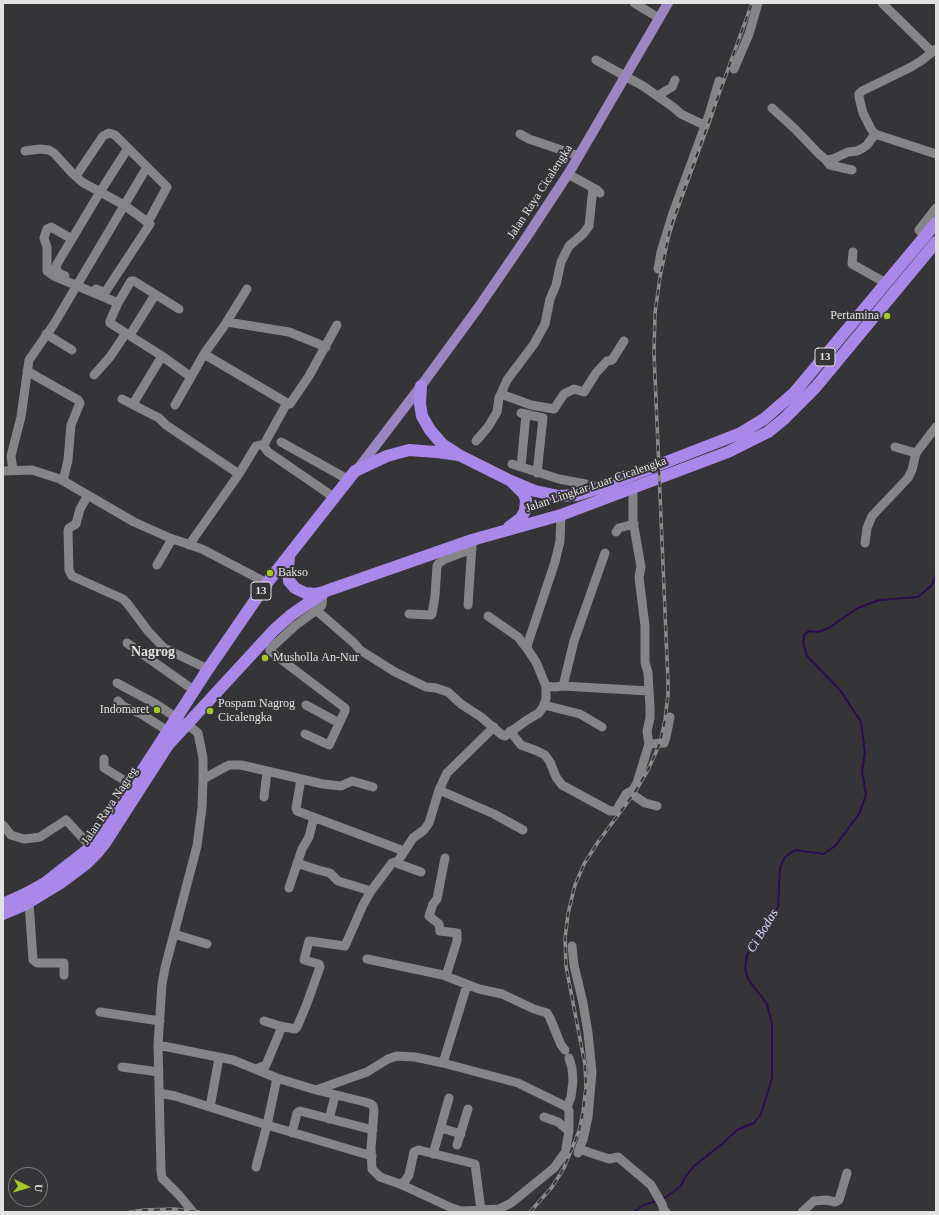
<!DOCTYPE html>
<style>
body{margin:0}
#map{position:relative;width:939px;height:1215px;overflow:hidden;background:#353437;font-family:"Times New Roman",serif}
canvas{display:block}
.frame{position:absolute;inset:0;border:4px solid #e2e2e3;pointer-events:none}
.north{position:absolute;left:8px;top:1167px;width:40px;height:40px;box-sizing:border-box;background:#353437;border:1px solid #7a7a7c;border-radius:50%;rotate:95deg;font-size:11px;font-weight:700;line-height:16px;text-align:center;color:#e2e2e3}
.north::after{content:'';display:block;margin:auto;width:14px;height:18px;background:#a4c825;clip-path:polygon(50% 0,100% 100%,50% 72%,0 100%)}
</style>
<div id="map">
<canvas width="939" height="1215"></canvas>
<div class="frame"></div>
<div class="north">U</div>
</div>
<script>
const c = document.querySelector('canvas').getContext('2d');
c.lineJoin = 'round';
function toPath(rows) {
  const path = new Path2D();
  for (const r of rows) {
    path.moveTo(r[0], r[1]);
    for (let i = 2; i < r.length; i += 2) path.lineTo(r[i], r[i + 1]);
  }
  return path;
}
function trace(path, color, width, dash) {
  c.strokeStyle = color;
  c.lineWidth = width;
  c.lineCap = dash ? 'butt' : 'round';
  c.setLineDash(dash || []);
  c.stroke(path);
}
function write(font, color, halo, rows, align = 'center') {
  c.font = font + ' "Times New Roman",serif';
  c.lineWidth = 4;
  c.setLineDash([]);
  c.textBaseline = 'middle';
  c.strokeStyle = halo;
  c.fillStyle = color;
  for (const [text, x, y, turn = 0] of rows) {
    c.save();
    c.translate(x, y);
    c.rotate((+turn || 0) * Math.PI / 180);
    c.textAlign = isNaN(turn) ? turn : align;
    if (halo) c.strokeText(text, 0, 0);
    c.fillText(text, 0, 0);
    c.restore();
  }
}
trace(toPath([
 [663,1199,681,1186,684,1179,693,1167,722,1144,737,1130,754,1123,761,1114,772,1078,772,1024,767,1004,748,979,745,969,747,955,778,907,780,868,785,857,795,850,824,854,836,845,859,814,866,795,862,771,865,753,861,722,840,690,807,656,803,642,804,635,809,631,817,632,827,629,858,608,879,600,918,597,932,585,936,575],
 [633,1212,646,1204,657,1201]
]), '#2b0d4f', 2);
trace(toPath([
 [634,3,659,18],
 [882,3,932,52],
 [936,49,921,61,911,67,862,91,859,94,859,97,863,113,871,129,875,134,936,154],
 [596,60,643,86,673,107,681,114,704,125],
 [734,69,749,34,758,3],
 [660,97,662,93,672,87,675,80],
 [772,108,795,129,819,154,825,159,828,160,833,159,848,152,857,151,863,148,867,145,875,134],
 [520,134,529,139,579,156],
 [25,151,40,149,49,150,54,153,72,173,82,182,124,205,150,224,106,291,103,292,96,289],
 [825,159,830,165,852,170],
 [568,174,597,190,600,193],
 [76,176,103,136,109,133,115,135,167,187,148,222],
 [925,236,919,230,936,208],
 [72,239,51,227,47,229,44,238,47,247,47,271,54,276,118,303,110,321,110,323,162,356,191,377,204,354,287,403,267,439,264,445,265,448,268,452,335,498],
 [853,252,852,264,886,283],
 [658,269,661,252,673,213,709,115,719,81],
 [65,276,58,273,56,267,57,264,100,192,128,148],
 [118,303,131,281,134,281,179,309],
 [226,323,247,289],
 [46,334,72,350],
 [130,335,155,295],
 [204,354,227,322,289,332,326,347],
 [27,371,78,400,80,403,71,425,68,460,63,481],
 [94,375,110,357,126,333],
 [501,394,531,405,554,409,564,394,574,389,584,392,596,373,607,361,612,360,624,341],
 [122,399,159,418,166,425,239,474],
 [287,403,290,404,309,376,337,325],
 [133,404,162,356],
 [175,405,191,377],
 [521,413,543,418,537,473],
 [476,441,488,427,497,412,499,398,507,380,534,344,545,324,550,299,556,285,561,262,569,246,583,234,589,226,593,188],
 [281,442,349,480],
 [895,447,916,453],
 [512,464,559,479,601,487],
 [521,467,526,414],
 [13,470,11,456,21,417,29,360,54,324,147,167],
 [3,471,32,470,60,479,134,522,170,538,202,549,267,583],
 [88,495,80,509,76,524,69,528,68,531,69,570,72,576,123,599,127,603,148,631,164,648,208,669],
 [616,532,619,528,634,524],
 [865,543,867,528,872,516,908,478,912,470,916,453,936,427],
 [189,545,239,474,256,446,260,445,264,445],
 [157,565,172,539],
 [468,605,472,545],
 [316,610,354,643,360,650,395,672,426,687,436,688,448,692,461,704,481,717,502,735,505,736,527,720,539,713,543,707,546,699,546,686,536,662,528,650,527,646,555,562,560,541,561,515],
 [409,614,431,615,432,614,435,596,437,566,439,563,445,559,472,549],
 [488,616,518,637,528,650],
 [127,643,195,691],
 [117,683,156,704,193,729,198,733,203,758,203,779,202,808,197,846,165,968,162,984,158,1045,233,1060,277,1078,316,1090,367,1072,388,1059,397,1056,415,1057,443,1063,518,1083,567,1107],
 [546,686,555,687,563,686,574,641,605,553],
 [563,686,649,691],
 [118,701,123,706,141,714,168,731],
 [306,705,339,723],
 [544,705,580,714,602,727],
 [510,731,521,745,537,751,545,755,550,762,556,777,562,785,610,811,616,811,626,794,629,792,645,803,657,806],
 [305,734,329,745,345,711,345,708,270,651,270,649,295,626,318,609,322,605,323,593],
 [649,744,664,743,666,737,670,717],
 [104,759,104,768,132,785],
 [203,779,229,765,241,765,323,784,341,786,352,781,373,787],
 [301,779,296,808,297,811,404,851],
 [439,790,494,814,523,830],
 [631,793,637,783,649,744,647,731,650,718,650,708,648,673,645,662,645,626,639,577,641,567,633,521,633,488],
 [264,797,267,772],
 [3,825,11,835,14,836,24,839,33,838,40,837,66,820,91,847],
 [445,858,437,899,433,904,429,916,439,924,440,931,457,933,457,941,446,976],
 [297,863,318,870,330,873,338,881,371,891],
 [421,872,399,864,398,861,413,838,424,830,429,823,439,790,447,773,494,727],
 [289,888,302,849,309,837,314,817],
 [29,902,33,960,37,963,64,963,64,975],
 [174,934,207,944],
 [572,946,574,965,583,1003,588,1033,592,1072,588,1117,583,1140,579,1149],
 [367,959,443,975,479,989,502,994,534,1009,547,1013,550,1018,561,1045,565,1050],
 [100,1012,160,1021],
 [280,1026,295,1029,297,1027,306,1006,320,967,319,964,304,960,309,941,345,946,363,905,371,891,392,863,395,862,399,864],
 [158,1045,161,1171,162,1178,179,1195,193,1212],
 [443,1063,467,985],
 [122,1067,159,1072],
 [256,1069,266,1065,281,1029,280,1026,264,1021],
 [277,1078,267,1125,372,1156],
 [316,1090,365,1102,371,1104,373,1106,374,1111,371,1148,372,1169,380,1177,400,1184,405,1181,409,1175,414,1152,419,1150,475,1164,481,1210],
 [159,1093,175,1096,267,1125,256,1167],
 [210,1107,219,1058],
 [544,1117,558,1122,569,1131],
 [329,1119,335,1096],
 [441,1128,461,1134],
 [292,1133,297,1113,300,1111,373,1130],
 [457,1145,468,1109],
 [578,1153,579,1149,609,1159,618,1157,651,1185,662,1204,664,1211,666,1212],
 [433,1154,449,1098],
 [400,1184,452,1208,461,1211,499,1209,511,1203,554,1168,567,1150,566,1148,569,1131,569,1111,567,1107,571,1097,573,1081,572,1068,569,1058],
 [802,1212,814,1201,826,1200,835,1202,839,1200,847,1173]
]), '#858487', 9);
trace(toPath([
 [357,470,421,386,478,308,526,238,570,171,668,3]
]), '#9b86c2', 10);
trace(toPath([
 [421,386,420,404,422,416,430,430,442,444,459,455,511,481,524,494,526,500,525,511,521,518,509,527],
 [511,481,535,491,559,496,577,495,602,487,741,433,764,419,794,393,936,223],
 [289,555,288,570,289,581,295,588,305,593,315,594,323,592],
 [3,904,27,893,45,883,91,847,98,839,208,669,267,583,355,471,387,456,409,450,437,452,459,455],
 [3,914,24,905,62,882,86,864,97,853,105,843,168,745,274,630,291,615,326,591,472,540,561,515,728,452,768,432,784,419,815,388,936,242]
]), '#aa88e9', 12);
const rail = toPath([
 [130,1212,144,1210,174,1209,199,1212],
 [530,1212,552,1187,564,1168,579,1131,583,1112,586,1087,585,1065,566,966,565,939,568,914,572,897,575,885,584,864,598,842,633,795,648,770,660,743,665,720,668,695,668,682,654,353,655,313,660,277,670,229,752,3]
]);
trace(rail, '#8c8c8e', 3.5);
trace(rail, '#353437', 2, [6]);
for (const [x, y, r, color] of [
 [887,316,4,"#a4c825"],
 [270,573,4,"#a4c825"],
 [265,658,4,"#a4c825"],
 [157,710,4,"#a4c825"],
 [210,711,4,"#a4c825"]
]) {
  const dot = new Path2D();
  dot.arc(x, y, r, 0, 2 * Math.PI);
  c.fillStyle = color;
  c.fill(dot);
  trace(dot, '#353437', 1.5);
}
for (const [x, y, w] of [
 [825,357,20],
 [261,591,20]
]) {
  const box = new Path2D();
  box.roundRect(x - w / 2, y - 9, w, 18, 3);
  c.fillStyle = '#353437';
  c.fill(box);
  trace(box, '#e2e2e3', 1);
}
write('bold 11px', '#e2e2e3', null, [
 ["13",825,357],
 ["13",261,591]
]);
write('12px', '#e2e2e3', '#353437', [
 ["Jalan Raya Cicalengka",540,192,-57],
 ["Jalan Lingkar Luar Cicalengka",596,485,-19],
 ["Jalan Raya Nagreg",110,806,-56]
]);
write('12px', '#e2e2e3', '#353437', [
 ["Pertamina",879,316,"right"],
 ["Bakso",278,573],
 ["Musholla An-Nur",273,658],
 ["Pospam Nagrog",218,704],
 ["Cicalengka",218,718],
 ["Indomaret",149,710,"right"]
], 'left');
write('italic 13px', '#e0d4fd', '#353437', [
 ["Ci Bodas",763,931,-59]
]);
write('bold 14px', '#e2e2e3', '#353437', [
 ["Nagrog",153,652]
]);
</script>
